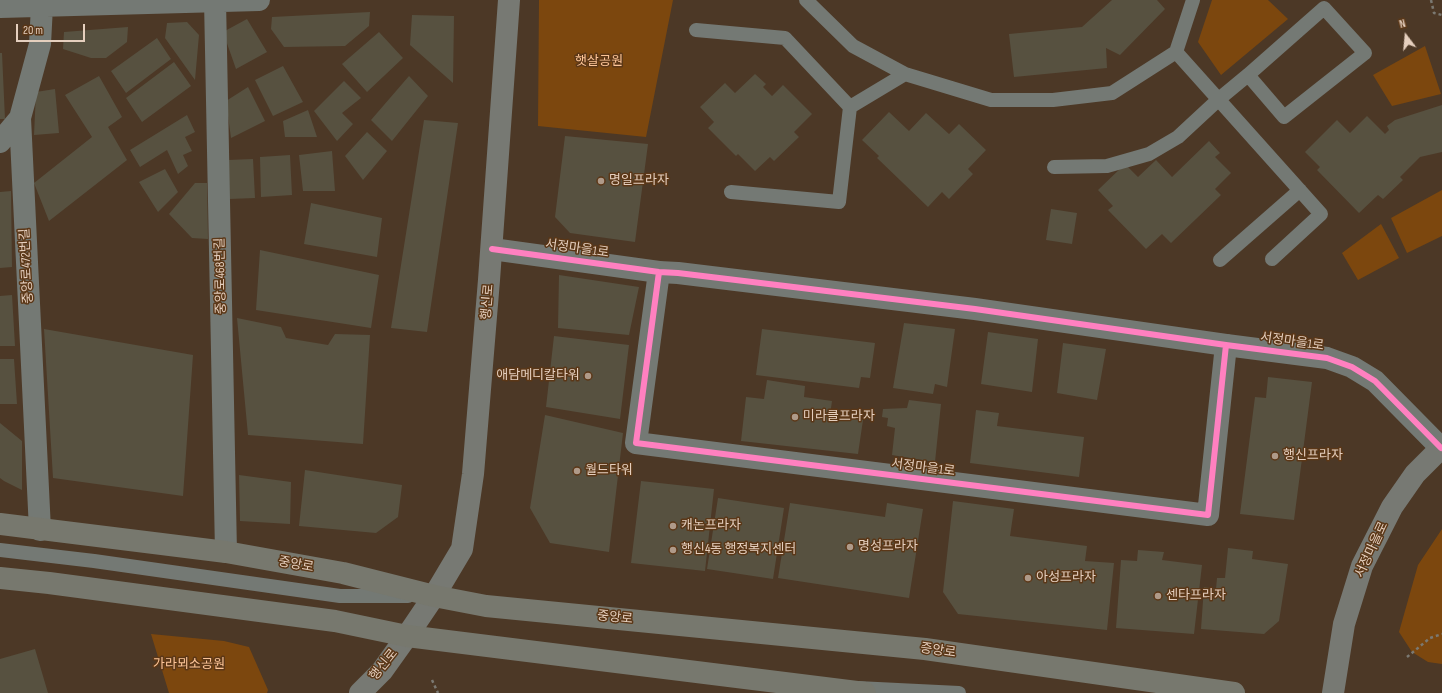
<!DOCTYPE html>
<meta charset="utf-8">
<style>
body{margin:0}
#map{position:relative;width:1442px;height:693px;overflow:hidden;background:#4c3826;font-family:"Sofia Sans Condensed",sans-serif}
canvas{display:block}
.north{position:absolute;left:1386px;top:16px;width:40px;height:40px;-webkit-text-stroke:3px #5b3717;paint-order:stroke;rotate:344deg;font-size:11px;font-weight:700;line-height:16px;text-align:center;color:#e5cfbe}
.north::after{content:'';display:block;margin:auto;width:14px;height:18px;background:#e5cfbe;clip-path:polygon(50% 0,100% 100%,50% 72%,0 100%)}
.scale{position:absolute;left:16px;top:24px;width:69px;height:18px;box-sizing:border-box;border:2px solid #e5cfbe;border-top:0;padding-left:5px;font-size:12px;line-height:14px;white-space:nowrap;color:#e5cfbe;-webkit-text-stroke:3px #5b3717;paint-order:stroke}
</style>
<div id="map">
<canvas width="1442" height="693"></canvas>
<div class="north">N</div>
<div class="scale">20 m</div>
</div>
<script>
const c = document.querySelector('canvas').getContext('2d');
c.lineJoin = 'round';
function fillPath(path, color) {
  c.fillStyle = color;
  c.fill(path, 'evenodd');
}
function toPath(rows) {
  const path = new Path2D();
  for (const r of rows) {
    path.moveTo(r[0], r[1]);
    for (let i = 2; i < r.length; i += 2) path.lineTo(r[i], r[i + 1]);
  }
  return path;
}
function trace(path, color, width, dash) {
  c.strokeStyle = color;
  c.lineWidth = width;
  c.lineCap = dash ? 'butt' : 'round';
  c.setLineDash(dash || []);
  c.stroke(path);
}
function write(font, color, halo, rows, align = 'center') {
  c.font = font + ' "Sofia Sans Condensed","Noto Sans KR",sans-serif';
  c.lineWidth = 3;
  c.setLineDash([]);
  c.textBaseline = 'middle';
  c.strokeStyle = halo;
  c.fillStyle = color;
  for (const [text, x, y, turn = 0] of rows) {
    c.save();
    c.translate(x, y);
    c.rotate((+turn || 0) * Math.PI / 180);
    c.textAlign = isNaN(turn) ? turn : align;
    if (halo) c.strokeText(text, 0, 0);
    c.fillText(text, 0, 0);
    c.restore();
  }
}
fillPath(toPath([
 [539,0,673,0,646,137,538,126],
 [1212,0,1268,0,1288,19,1221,75,1198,42],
 [1425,46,1441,94,1392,106,1373,75],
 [1442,190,1442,236,1407,253,1391,218],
 [1381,224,1399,258,1358,280,1342,253],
 [1442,529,1442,664,1428,662,1412,652,1399,632,1418,565],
 [151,634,224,641,249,647,268,690,267,693,169,693]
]), '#7c470e');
fillPath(toPath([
 [1112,0,1157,0,1165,9,1120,55,1106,48,1107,68,1014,77,1009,34,1082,27],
 [370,12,369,26,345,46,284,47,271,29,272,17],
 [412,15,454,16,453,83,410,45],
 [247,19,267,52,236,69,223,32],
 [187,22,199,35,195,80,165,38,167,23],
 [128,27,127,42,106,58,91,58,63,49,64,32],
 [379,32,403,58,367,92,342,64],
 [157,38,171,59,126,93,111,71],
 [0,53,2,53,5,119,0,119],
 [174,62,191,86,142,122,126,98],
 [283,66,303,102,273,116,255,80],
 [755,74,766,84,763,87,772,96,783,85,812,114,794,132,799,137,774,161,770,157,755,171,738,154,736,156,708,128,714,122,700,107,725,83,735,93],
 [99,76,122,117,108,127,127,160,49,221,34,183,92,137,65,95],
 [409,76,428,96,392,141,371,120],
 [344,81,361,98,342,113,353,124,337,141,314,111],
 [248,87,265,121,231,138,226,101],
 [55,89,59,133,34,135,36,92],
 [1442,105,1442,152,1420,157,1400,177,1403,180,1383,199,1378,195,1359,213,1317,170,1320,167,1305,152,1337,120,1350,133,1367,116,1385,134,1389,130,1387,126,1395,120],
 [308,110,317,137,285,137,283,121],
 [889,112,909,131,926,113,949,134,959,124,986,150,968,169,973,174,949,199,942,192,928,207,877,158,879,156,862,140],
 [187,115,195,132,185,137,192,151,183,155,188,166,178,174,167,150,140,167,130,150],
 [424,120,458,123,427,332,391,328],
 [367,132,387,151,363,180,345,156],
 [565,136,648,144,635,242,570,233,555,217],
 [1209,141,1220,153,1215,157,1231,173,1215,189,1221,195,1171,243,1162,234,1146,249,1108,210,1113,206,1098,190,1125,164,1138,177,1156,160,1172,177],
 [332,151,335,191,303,191,299,155],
 [290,155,292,195,261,197,260,157],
 [253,159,255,198,229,199,228,160],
 [165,169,178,192,158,212,139,182],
 [195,183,207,183,208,239,192,238,169,214],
 [11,191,12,267,0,268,0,192],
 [311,203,382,218,377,257,304,244],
 [1051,209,1077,213,1072,244,1046,240],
 [260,250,379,275,371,328,256,310],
 [559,275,639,287,629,335,558,328],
 [12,295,15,346,0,346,0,296],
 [237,318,281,327,286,338,328,345,335,334,370,335,363,444,248,435],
 [904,323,955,329,947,387,935,384,933,394,893,388],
 [44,329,193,355,183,496,53,478],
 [762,329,875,343,870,378,861,377,859,388,756,375],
 [988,332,1038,339,1032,392,981,384],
 [554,336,629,345,620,419,546,407],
 [1063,343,1106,349,1097,400,1057,393],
 [0,359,14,359,17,404,0,404],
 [1268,377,1312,382,1294,520,1240,514,1255,397,1266,398],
 [767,380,805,386,804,397,832,401,830,415,863,420,858,454,741,441,746,397,764,399],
 [909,400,941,404,935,462,892,455,895,428,887,426,888,418,882,417,883,409,907,408],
 [976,410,999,413,997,426,1084,437,1079,477,970,463],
 [545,415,623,433,609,552,550,543,530,508],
 [0,423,22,441,22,490,4,481,0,478],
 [305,470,402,485,398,517,376,533,299,526],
 [239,475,291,482,290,524,240,521],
 [641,481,714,489,705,571,631,563],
 [718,498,784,508,773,579,707,569],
 [953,501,1014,509,1010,536,1087,546,1085,561,1114,563,1107,630,958,614,943,592],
 [790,503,885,517,887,503,923,509,909,598,778,578],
 [1228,548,1253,551,1252,559,1288,564,1279,621,1264,634,1201,629,1204,587,1216,589,1217,578,1225,578],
 [1138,550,1164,552,1162,560,1202,565,1194,634,1116,628,1121,560,1137,561],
 [35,649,48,693,0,693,0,659]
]), '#575140');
trace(toPath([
 [1431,0,1434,13,1442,15],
 [1407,657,1430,638,1442,634],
 [432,680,438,693]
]), '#7b7972', 2.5, [3, 3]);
trace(toPath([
 [806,0,853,46,905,74,991,100,1053,100,1112,93,1176,52,1193,0],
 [696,30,785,38,850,107,839,202,731,192],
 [1176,52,1321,214,1272,259],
 [850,107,905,74],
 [1054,167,1107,166,1149,154,1178,137,1219,99,1248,75,1324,8,1365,53,1284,117,1248,75],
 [1220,260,1300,190],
 [0,550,94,561,340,596,408,596],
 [857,688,959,693]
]), '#747974', 14);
trace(toPath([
 [215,0,226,552],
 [0,7,259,0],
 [0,142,20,118],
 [659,272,636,443,1208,515,1226,345],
 [40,530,20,118,40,44,42,6]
]), '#747974', 22);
trace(toPath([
 [492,249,659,272,678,273,975,309,1226,345,1327,358,1352,367,1375,381,1441,448]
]), '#747974', 22);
trace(toPath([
 [360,693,382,671,407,636,434,596,462,549,473,474,489,280,509,0],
 [1333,693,1344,624,1362,566,1392,507,1415,474,1442,447]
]), '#777973', 22);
trace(toPath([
 [0,524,226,552,343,573,434,596,486,606,925,649,1234,693],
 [0,578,49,583,335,621,407,636,865,693]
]), '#77786e', 22);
trace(toPath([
 [492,249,659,272,678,273,975,309,1226,345,1327,358,1352,367,1375,381,1441,448],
 [659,272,636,443,1208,515,1226,345]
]), '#ff80c0', 6);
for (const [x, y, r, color] of [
 [601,181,4,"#af9a89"],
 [588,376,4,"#af9a89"],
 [795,417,4,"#af9a89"],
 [1275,456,4,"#af9a89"],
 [577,471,4,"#af9a89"],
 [673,526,4,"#af9a89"],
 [850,547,4,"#af9a89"],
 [673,550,4,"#af9a89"],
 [1028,578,4,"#af9a89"],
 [1158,596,4,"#af9a89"]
]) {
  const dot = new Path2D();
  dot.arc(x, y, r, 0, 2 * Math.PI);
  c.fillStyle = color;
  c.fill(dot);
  trace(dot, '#5b3717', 1.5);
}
write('13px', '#fcc497', '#5b3717', [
 ["햇살공원",599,62],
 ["가라뫼소공원",189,665]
]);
write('13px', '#e5cfbe', '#5b3717', [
 ["명일프라자",609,181],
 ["애담메디칼타워",580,376,"right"],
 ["미라클프라자",803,417],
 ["행신프라자",1283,456],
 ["월드타워",585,471],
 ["캐논프라자",681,526],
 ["명성프라자",858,547],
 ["행신4동 행정복지센터",681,550],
 ["아성프라자",1036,578],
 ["센타프라자",1166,596]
], 'left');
write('13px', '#e5cfbe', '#5b3717', [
 ["서정마을1로",577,249,8],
 ["중앙로472번길",27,266,-93],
 ["중앙로468번길",221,276,-91],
 ["행신로",488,302,-85],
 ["서정마을1로",1292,342,8],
 ["서정마을1로",923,468,7],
 ["서정마을로",1372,550,-65],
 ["중앙로",296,565,10],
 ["중앙로",615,618,6],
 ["중앙로",938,651,8],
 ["행신로",384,665,-51]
]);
</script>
